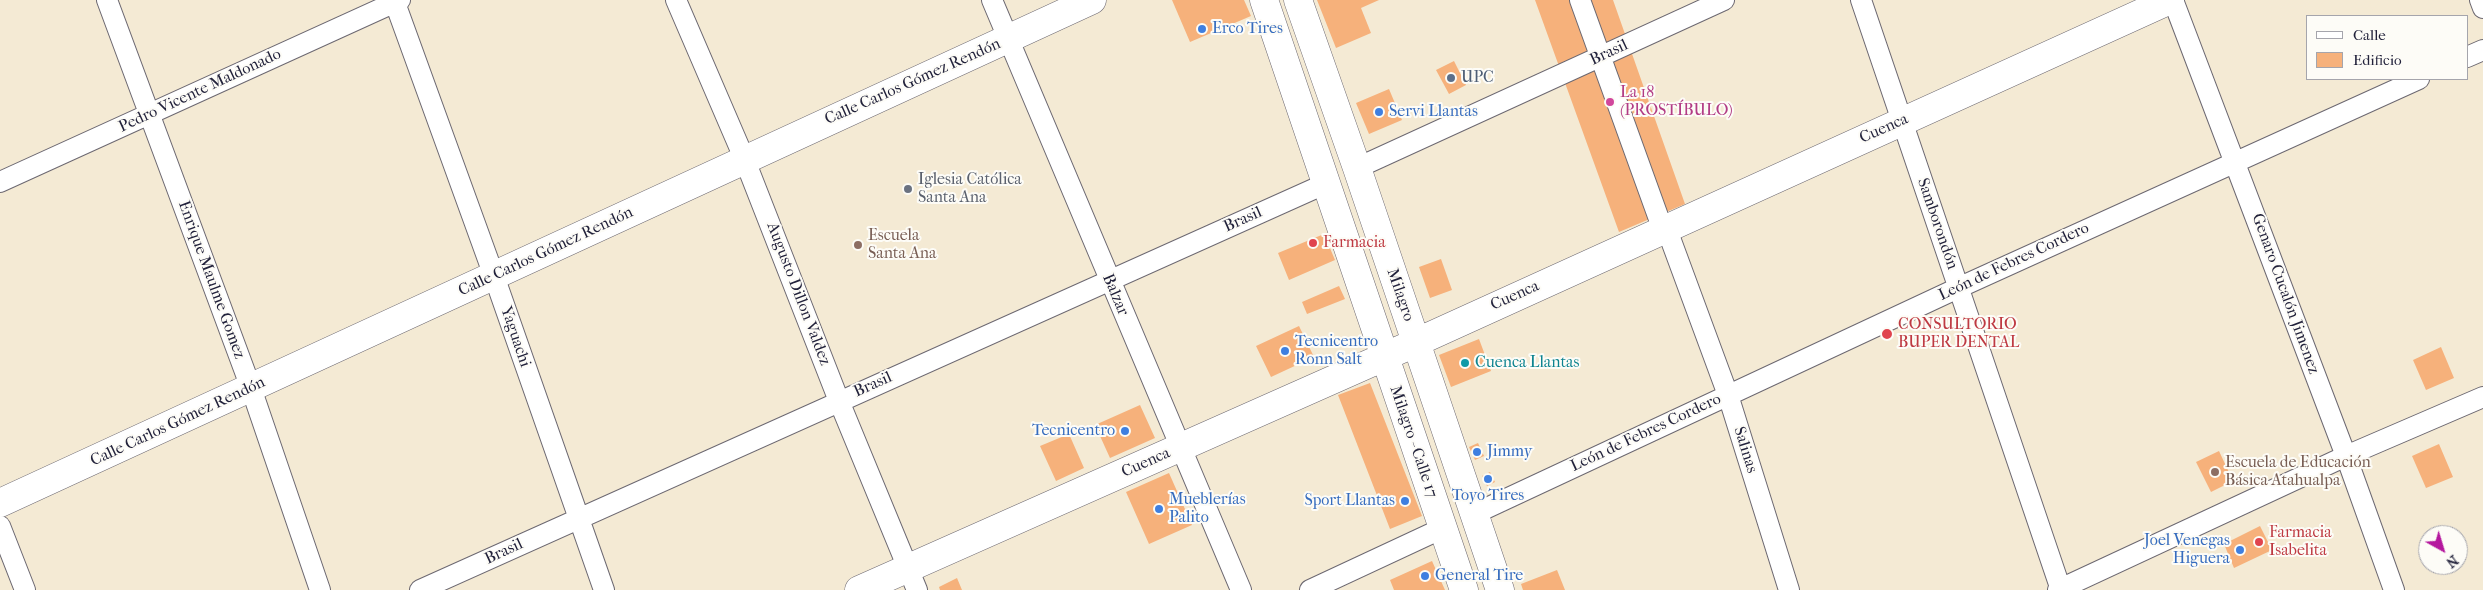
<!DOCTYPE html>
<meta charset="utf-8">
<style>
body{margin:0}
#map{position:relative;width:2483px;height:590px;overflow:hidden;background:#f4ead4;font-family:"IM FELL French Canon",serif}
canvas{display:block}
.legend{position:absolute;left:2306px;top:15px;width:162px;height:65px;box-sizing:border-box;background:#fdfcf7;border:1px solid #a5a5ac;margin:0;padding:6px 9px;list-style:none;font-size:15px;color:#22223b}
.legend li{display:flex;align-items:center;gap:10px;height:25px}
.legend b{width:25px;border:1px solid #a5a5ac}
.north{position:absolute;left:2418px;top:525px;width:50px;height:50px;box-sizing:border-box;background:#fdfcf7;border:1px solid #a5a5ac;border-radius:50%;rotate:141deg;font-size:14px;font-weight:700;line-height:20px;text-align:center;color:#22223b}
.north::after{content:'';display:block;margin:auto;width:18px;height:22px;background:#b5179e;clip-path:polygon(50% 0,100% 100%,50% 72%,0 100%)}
</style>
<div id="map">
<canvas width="2483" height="590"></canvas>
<ul class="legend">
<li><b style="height:6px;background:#fff"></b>Calle</li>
<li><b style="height:14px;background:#f6b17b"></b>Edificio</li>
</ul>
<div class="north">N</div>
</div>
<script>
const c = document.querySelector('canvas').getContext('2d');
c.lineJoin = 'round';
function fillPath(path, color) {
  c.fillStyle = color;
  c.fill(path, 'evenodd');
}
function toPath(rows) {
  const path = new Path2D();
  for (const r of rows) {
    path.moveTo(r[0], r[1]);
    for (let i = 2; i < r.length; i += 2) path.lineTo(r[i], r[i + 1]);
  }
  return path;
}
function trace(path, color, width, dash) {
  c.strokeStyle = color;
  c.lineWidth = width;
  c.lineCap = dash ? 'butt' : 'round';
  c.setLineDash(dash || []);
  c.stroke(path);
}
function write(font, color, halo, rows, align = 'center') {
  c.font = font + ' "IM FELL French Canon",serif';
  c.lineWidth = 4;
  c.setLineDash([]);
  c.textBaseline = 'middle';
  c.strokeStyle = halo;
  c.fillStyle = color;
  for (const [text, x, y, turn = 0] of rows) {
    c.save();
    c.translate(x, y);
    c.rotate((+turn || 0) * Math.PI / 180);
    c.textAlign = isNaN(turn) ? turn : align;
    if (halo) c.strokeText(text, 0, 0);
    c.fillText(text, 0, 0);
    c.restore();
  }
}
fillPath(toPath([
 [1172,0,1244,0,1251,16,1190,42],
 [1317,0,1379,0,1361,8,1371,33,1336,48],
 [1535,0,1613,0,1685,204,1619,232],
 [1454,61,1466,85,1449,94,1436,70],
 [1389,89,1402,120,1369,134,1356,103],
 [1324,234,1335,260,1289,280,1278,253],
 [1441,259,1452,290,1430,298,1419,267],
 [1339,286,1345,299,1307,314,1302,302],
 [1299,326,1314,357,1271,377,1256,346],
 [1479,339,1491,371,1451,387,1439,355],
 [2441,347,2454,378,2426,390,2413,360],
 [1370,383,1422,516,1390,529,1338,395],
 [1140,405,1155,438,1110,458,1095,425],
 [1069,434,1084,468,1056,481,1040,446],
 [1478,443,1484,456,1475,460,1469,447],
 [2439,444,2453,477,2426,488,2412,456],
 [2219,451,2233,481,2211,492,2196,462],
 [1490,472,1495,482,1487,486,1482,476],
 [1169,473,1192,525,1149,544,1126,492],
 [2260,526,2272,550,2234,568,2224,544],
 [1432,561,1445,590,1394,590,1390,580],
 [1557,570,1565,590,1523,590,1521,584],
 [957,578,962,590,940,590,939,587]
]), '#f6b17b');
const street = toPath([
 [107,0,251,388,320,590],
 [394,0,494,276,604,590],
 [676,0,744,158,839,401,917,590],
 [992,0,1241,590],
 [1580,0,1659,219,1666,227,1728,395,1789,590],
 [1861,0,2061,590],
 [2173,0,2346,456,2394,590],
 [2480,0,2483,8],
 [2467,57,2483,50],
 [1357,168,1724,0],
 [0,182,400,0],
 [1474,514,1958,288,2419,79],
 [0,526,25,590],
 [420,590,1327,183],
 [1310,590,1443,528],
 [2058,590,2346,456,2483,397]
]);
const secondary = toPath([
 [1264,0,1464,590],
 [1298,0,1357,168,1500,590],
 [0,503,1092,0],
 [859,590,1384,357,2170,0]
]);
trace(street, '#6c6871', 22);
trace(secondary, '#6c6871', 29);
trace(street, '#fff', 20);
trace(secondary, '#fff', 28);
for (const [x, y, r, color] of [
 [1202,29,5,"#3f7fe0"],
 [1451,78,5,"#5c6f8a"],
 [1610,102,5,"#d1479c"],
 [1379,112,5,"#3f7fe0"],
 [908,189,5,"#6b7280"],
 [1313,243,5,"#e0444e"],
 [858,245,5,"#8d6e63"],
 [1887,334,6,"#e0444e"],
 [1285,351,5,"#3f7fe0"],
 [1465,363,5,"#0f9aa8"],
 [1125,431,5,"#3f7fe0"],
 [1477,452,5,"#3f7fe0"],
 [2215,472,5,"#8d6e63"],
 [1488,479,5,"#3f7fe0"],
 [1405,501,5,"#3f7fe0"],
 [1159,509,5,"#3f7fe0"],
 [2259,542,5,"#e0444e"],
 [2240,550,5,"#3f7fe0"],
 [1425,576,5,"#3f7fe0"]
]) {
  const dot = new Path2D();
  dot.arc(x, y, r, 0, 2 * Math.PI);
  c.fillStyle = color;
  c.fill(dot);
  trace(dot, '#fdfcf7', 2);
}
write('16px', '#366cbe', '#fdfcf7', [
 ["Erco Tires",1212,29],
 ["Servi Llantas",1389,112],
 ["Tecnicentro",1295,342],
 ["Ronn Salt",1295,360],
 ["Tecnicentro",1115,431,"right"],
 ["Jimmy",1487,452],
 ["Toyo Tires",1488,496,"center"],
 ["Mueblerías",1169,500],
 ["Palito",1169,518],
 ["Sport Llantas",1395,501,"right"],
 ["Joel Venegas",2230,541,"right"],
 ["Higuera",2230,559,"right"],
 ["General Tire",1435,576]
], 'left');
write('16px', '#22223b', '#fdfcf7', [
 ["Brasil",1609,53,-25],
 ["Calle Carlos Gómez Rendón",913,82,-24],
 ["Pedro Vicente Maldonado",200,91,-25],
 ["Cuenca",1884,129,-24],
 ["Brasil",1243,220,-24],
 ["Samborondón",1937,224,71],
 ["Calle Carlos Gómez Rendón",546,252,-25],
 ["León de Febres Cordero",2014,262,-25],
 ["Enrique Maulme Gomez",211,280,70],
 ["Augusto Dillon Valdez",798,294,69],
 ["Genaro Cucalón Jimenez",2285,294,70],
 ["Balzar",1115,295,67],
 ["Milagro",1400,295,71],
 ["Cuenca",1515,296,-24],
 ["Yaguachi",515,337,71],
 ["Brasil",873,385,-24],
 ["Calle Carlos Gómez Rendón",178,422,-25],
 ["León de Febres Cordero",1646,433,-25],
 ["Milagro - Calle 17",1413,442,71],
 ["Salinas",1745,450,73],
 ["Cuenca",1146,463,-24],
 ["Brasil",504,552,-25]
]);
write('16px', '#4e5e75', '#fdfcf7', [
 ["UPC",1461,78]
], 'left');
write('16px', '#b23c85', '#fdfcf7', [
 ["La 18",1620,93],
 ["(PROSTÍBULO)",1620,111]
], 'left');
write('16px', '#5b616d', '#fdfcf7', [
 ["Iglesia Católica",918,180],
 ["Santa Ana",918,198]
], 'left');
write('16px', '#785e54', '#fdfcf7', [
 ["Escuela",868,236],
 ["Santa Ana",868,254],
 ["Escuela de Educación",2225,463],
 ["Básica Atahualpa",2225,481]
], 'left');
write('16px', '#be3a42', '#fdfcf7', [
 ["Farmacia",1323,243],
 ["CONSULTORIO",1898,325],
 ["BUPER DENTAL",1898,343],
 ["Farmacia",2269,533],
 ["Isabelita",2269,551]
], 'left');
write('16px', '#0d838f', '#fdfcf7', [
 ["Cuenca Llantas",1475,363]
], 'left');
</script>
